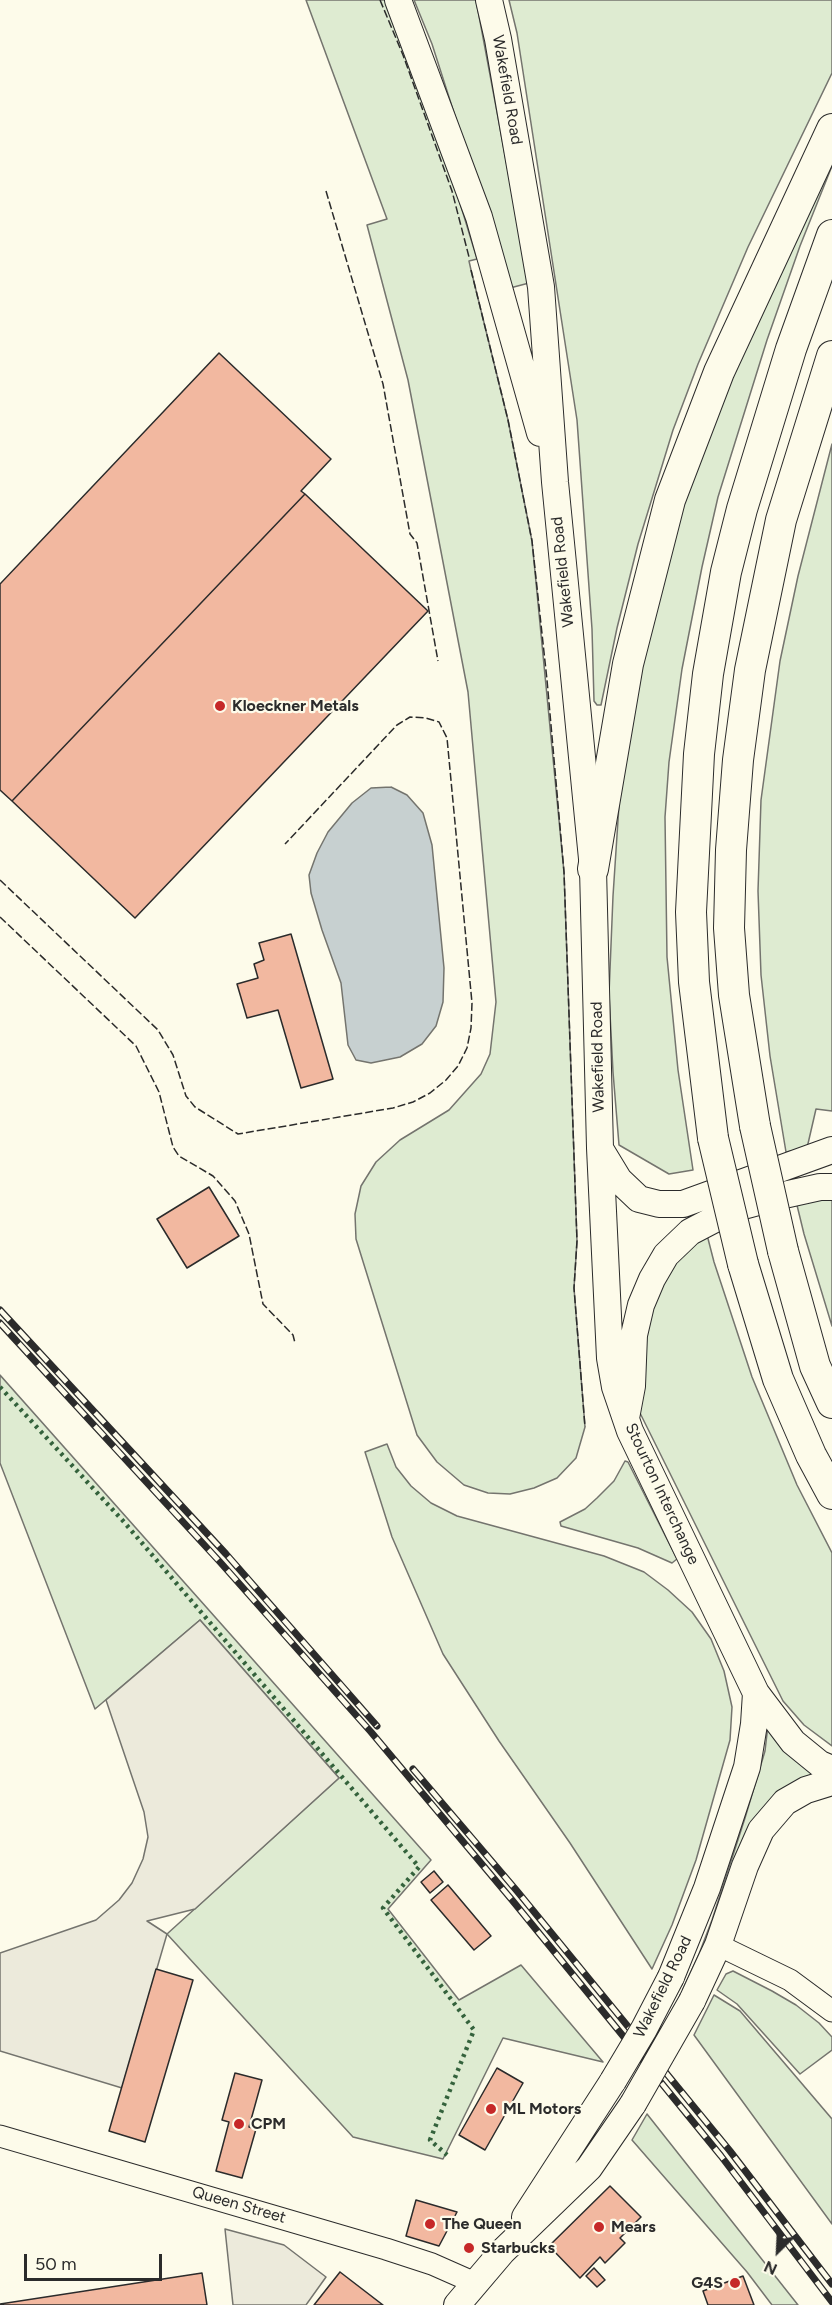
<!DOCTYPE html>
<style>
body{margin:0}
#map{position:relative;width:832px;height:2305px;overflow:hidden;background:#fdfbea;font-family:Figtree,sans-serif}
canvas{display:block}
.north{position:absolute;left:748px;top:2221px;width:60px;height:60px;-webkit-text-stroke:4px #fdfbea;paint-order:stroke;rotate:204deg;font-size:16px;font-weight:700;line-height:24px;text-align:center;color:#2b2b2b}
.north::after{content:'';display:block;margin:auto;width:21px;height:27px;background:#2b2b2b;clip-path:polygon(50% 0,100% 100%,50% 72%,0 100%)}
.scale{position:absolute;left:24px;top:2254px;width:138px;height:27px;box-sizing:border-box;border:3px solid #2b2b2b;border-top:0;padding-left:8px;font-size:18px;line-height:21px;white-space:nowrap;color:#2b2b2b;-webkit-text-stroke:4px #fdfbea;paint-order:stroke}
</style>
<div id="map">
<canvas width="832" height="2305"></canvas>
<div class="north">N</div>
<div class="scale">50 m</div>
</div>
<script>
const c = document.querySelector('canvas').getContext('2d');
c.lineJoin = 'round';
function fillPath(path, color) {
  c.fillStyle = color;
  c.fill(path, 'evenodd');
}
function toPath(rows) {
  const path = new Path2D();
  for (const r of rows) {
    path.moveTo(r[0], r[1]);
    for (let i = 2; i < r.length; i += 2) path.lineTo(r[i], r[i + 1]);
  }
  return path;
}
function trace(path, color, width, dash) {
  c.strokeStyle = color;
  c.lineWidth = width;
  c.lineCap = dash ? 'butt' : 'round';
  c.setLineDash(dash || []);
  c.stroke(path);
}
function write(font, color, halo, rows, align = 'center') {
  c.font = font + ' Figtree,sans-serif';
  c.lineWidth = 4.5;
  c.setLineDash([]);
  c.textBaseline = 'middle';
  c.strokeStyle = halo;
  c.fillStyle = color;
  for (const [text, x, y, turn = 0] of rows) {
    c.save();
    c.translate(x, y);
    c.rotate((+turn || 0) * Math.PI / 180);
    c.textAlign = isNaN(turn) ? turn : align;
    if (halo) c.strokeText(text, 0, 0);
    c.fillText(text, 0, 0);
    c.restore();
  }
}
const green = toPath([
 [306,0,385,0,407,53,456,190,477,259,469,261,471,270,508,420,532,541,564,872,577,1241,574,1288,585,1427,576,1458,557,1478,534,1488,510,1494,488,1493,464,1485,437,1462,417,1435,356,1239,355,1214,361,1186,376,1162,400,1140,449,1110,481,1074,490,1054,496,1002,468,692,408,380,367,225,387,219,306,0],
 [414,0,476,0,529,283,510,288,432,44,414,0],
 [509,0,832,0,832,73,748,247,698,364,673,430,638,544,617,628,601,705,597,705,594,701,592,629,577,420,517,33,509,0],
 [832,148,832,166,800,246,767,340,718,497,702,567,682,669,669,762,665,817,667,957,678,1070,693,1170,669,1174,619,1145,613,1072,609,994,613,896,620,790,634,697,690,480,725,389,832,148],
 [832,444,832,1111,816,1109,807,1148,786,1152,770,1056,761,975,758,891,761,800,780,661,798,576,832,444],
 [795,1197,832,1199,832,1326,804,1234,795,1197],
 [705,1227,714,1262,752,1377,797,1485,832,1553,832,1746,804,1725,783,1701,637,1407,653,1282,705,1227],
 [0,1375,431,1860,388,1909,459,2000,521,1965,603,2062,503,2038,443,2159,353,2137,167,1934,339,1778,200,1620,95,1709,0,1463,0,1375],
 [387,1444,396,1467,411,1486,431,1503,457,1516,604,1556,644,1572,668,1590,692,1612,711,1639,724,1671,732,1707,730,1740,696,1860,672,1925,652,1969,570,1843,499,1741,443,1654,392,1537,365,1452,387,1444],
 [625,1461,628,1462,677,1559,672,1563,638,1548,561,1526,560,1522,585,1509,597,1498,614,1481,625,1461],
 [768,1725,825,1773,783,1796,688,1997,683,1989,699,1954,712,1920,745,1818,765,1751,768,1725],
 [733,1971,772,1991,796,2005,819,2023,832,2037,832,2050,800,2074,737,2004,717,1990,726,1974,733,1971],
 [714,1995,740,2011,832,2119,832,2224,694,2035,714,1995],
 [647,2114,798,2305,772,2305,747,2272,632,2140,647,2114]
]);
fillPath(green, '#deebd1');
trace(green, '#74746e', 1.5);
const parking = toPath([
 [200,1620,339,1778,195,1909,147,1921,167,1934,122,2088,0,2051,0,1953,96,1920,119,1900,132,1883,143,1859,148,1837,144,1812,106,1700,200,1620],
 [225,2229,284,2245,326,2277,306,2305,233,2305,225,2229]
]);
fillPath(parking, '#eceadb');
trace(parking, '#74746e', 1.5);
const water = toPath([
 [391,787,407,795,423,813,432,845,444,968,443,1002,436,1026,422,1044,400,1057,371,1063,356,1060,348,1045,341,983,322,930,311,893,309,875,317,853,328,832,352,803,371,788,391,787]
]);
fillPath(water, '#c7d0d0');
trace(water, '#74746e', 1.5);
const building = toPath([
 [219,353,331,459,301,491,305,494,12,801,0,790,0,584,219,353],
 [305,494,428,611,135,918,12,801,305,494],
 [291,934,333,1079,301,1088,278,1010,247,1018,237,984,258,978,254,964,264,960,259,943,291,934],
 [209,1187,239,1236,187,1268,157,1219,209,1187],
 [434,1871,443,1882,430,1893,421,1882,434,1871],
 [448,1885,491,1936,474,1950,431,1900,448,1885],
 [156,1969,193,1980,145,2142,109,2131,156,1969],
 [497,2068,523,2083,485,2150,459,2135,497,2068],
 [235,2073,262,2080,249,2127,256,2129,242,2178,216,2171,229,2122,222,2120,235,2073],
 [610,2186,641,2217,620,2238,625,2243,605,2263,600,2257,580,2278,549,2246,610,2186],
 [416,2200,457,2212,439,2246,406,2236,416,2200],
 [594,2268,605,2280,597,2287,586,2276,594,2268],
 [340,2272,383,2305,314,2305,340,2272],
 [202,2273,207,2305,0,2305,0,2304,202,2273],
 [743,2276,754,2305,708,2305,703,2291,743,2276]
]);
fillPath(building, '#f2b8a0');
trace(building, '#2b2b2b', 1.5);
const minor = toPath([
 [718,1945,790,1980,832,2011],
 [0,2136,386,2249,432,2264,475,2283]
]);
const major = toPath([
 [398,0,479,217,540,433],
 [489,0,498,39,541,287,555,482,593,869,600,1148,610,1358,615,1387,630,1431,756,1693,793,1742,820,1764,832,1769],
 [602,1152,619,1180,639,1199,659,1204,683,1204,832,1150],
 [626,1418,632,1386,634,1335,641,1305,652,1279,666,1255,690,1232,736,1208,784,1195,820,1187,832,1187],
 [671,1977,707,1888,747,1767,754,1724,756,1693],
 [692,2001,718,1945,745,1866,761,1830,785,1802,806,1790,832,1782],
 [525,2217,613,2081],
 [457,2305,502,2252,589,2168,633,2104]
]);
const highway = toPath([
 [593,869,628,664,670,500,719,372,832,129],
 [755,1126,734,995,729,928,731,850,738,760,750,670,781,520,832,356],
 [713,1138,694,982,691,912,699,754,708,674,726,572,742,509,791,349,832,235],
 [783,1251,815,1366,832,1403],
 [743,1264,778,1379,811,1455,832,1494]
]);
trace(minor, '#2b2b2b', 23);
trace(major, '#2b2b2b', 28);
trace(highway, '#2b2b2b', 32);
trace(minor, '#fdfbea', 21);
trace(major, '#fdfbea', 26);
trace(highway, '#fdfbea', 30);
const rail = toPath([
 [0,1310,226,1554,377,1726],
 [0,1323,220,1562,371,1732,512,1900,721,2156,832,2302],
 [413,1769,517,1891,730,2151,832,2284]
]);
trace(rail, '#2b2b2b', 7);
trace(rail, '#fdfbea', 4.5, [14]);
const majorBridge = toPath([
 [613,2081,644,2029,671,1977],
 [633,2104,692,2001]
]);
const highwayBridge = toPath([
 [755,1126,783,1251],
 [713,1138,743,1264]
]);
trace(majorBridge, '#2b2b2b', 28, []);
trace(highwayBridge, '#2b2b2b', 32, []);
trace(majorBridge, '#fdfbea', 26);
trace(highwayBridge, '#fdfbea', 30);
trace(toPath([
 [0,1387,124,1522,419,1867,383,1908,474,2030,430,2140,447,2155]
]), '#34623c', 4.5, [3, 4.5]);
trace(toPath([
 [380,0,403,55,452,191,469,257],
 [326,191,383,384,410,534,417,543,438,661],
 [471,270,508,420,532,541,547,680,564,872,577,1241,574,1288,585,1427],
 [0,880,158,1030,173,1055,186,1096,195,1107,238,1134,393,1108,413,1102,430,1093,446,1080,458,1066,467,1048,471,1028,472,1003,447,738,439,722,426,718,410,717,397,725,285,844],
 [0,917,136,1046,159,1092,173,1147,179,1156,213,1176,235,1201,249,1234,263,1304,293,1335,295,1343]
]), '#2b2b2b', 1.5, [8, 3]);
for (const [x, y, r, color] of [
 [220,706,6,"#c62828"],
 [491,2109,6,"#c62828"],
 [239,2124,6,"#c62828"],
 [430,2224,6,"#c62828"],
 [599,2227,6,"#c62828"],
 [469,2248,6,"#c62828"],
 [735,2283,6,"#c62828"]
]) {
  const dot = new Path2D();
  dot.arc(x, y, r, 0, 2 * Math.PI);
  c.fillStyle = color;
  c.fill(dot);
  trace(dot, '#fdfbea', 2);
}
write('16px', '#2b2b2b', '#fdfbea', [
 ["Wakefield Road",507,90,80],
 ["Wakefield Road",563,572,-96],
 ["Wakefield Road",598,1057,-91],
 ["Stourton Interchange",662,1494,65],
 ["Wakefield Road",663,1987,-64],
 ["Queen Street",239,2205,16]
]);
write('bold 16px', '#2b2b2b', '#fdfbea', [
 ["Kloeckner Metals",232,706],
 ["ML Motors",503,2109],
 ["CPM",251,2124],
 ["The Queen",442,2224],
 ["Mears",611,2227],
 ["Starbucks",481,2248],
 ["G4S",723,2283,"right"]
], 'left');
</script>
